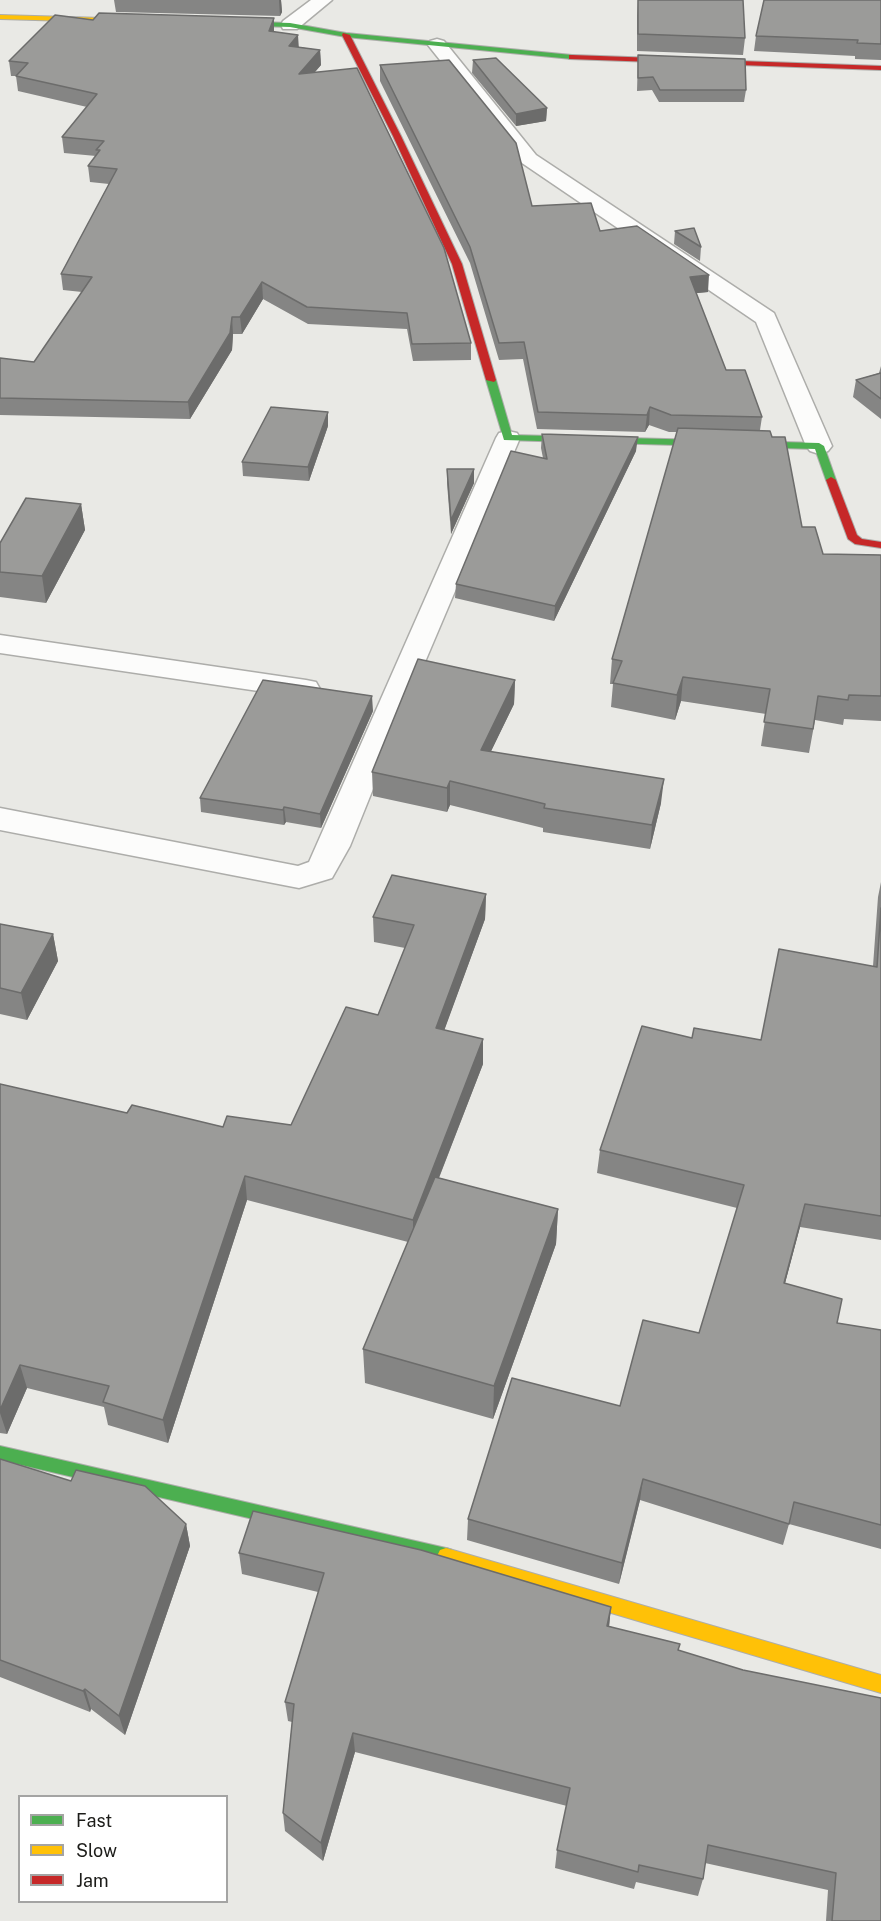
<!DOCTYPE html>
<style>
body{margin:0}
#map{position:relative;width:881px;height:1921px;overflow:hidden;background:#e9e9e5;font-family:"Public Sans",sans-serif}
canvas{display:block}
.legend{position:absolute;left:18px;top:1795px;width:210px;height:108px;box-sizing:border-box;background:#fff;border:2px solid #a4a4a3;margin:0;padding:8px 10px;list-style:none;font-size:18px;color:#1c1c19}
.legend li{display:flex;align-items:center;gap:12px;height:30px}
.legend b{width:30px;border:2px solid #a4a4a3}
</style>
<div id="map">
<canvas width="881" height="1921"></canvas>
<ul class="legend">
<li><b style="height:8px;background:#4caf50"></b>Fast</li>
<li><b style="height:8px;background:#ffc107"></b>Slow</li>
<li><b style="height:8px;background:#c62828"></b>Jam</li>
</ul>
</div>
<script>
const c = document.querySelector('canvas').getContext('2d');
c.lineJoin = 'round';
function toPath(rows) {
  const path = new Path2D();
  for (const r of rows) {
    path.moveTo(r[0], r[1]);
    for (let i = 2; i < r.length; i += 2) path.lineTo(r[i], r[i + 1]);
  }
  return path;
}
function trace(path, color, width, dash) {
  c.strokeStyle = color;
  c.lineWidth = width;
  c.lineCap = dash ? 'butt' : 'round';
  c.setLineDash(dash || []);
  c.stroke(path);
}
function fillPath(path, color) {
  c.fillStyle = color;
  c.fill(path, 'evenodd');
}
const street = toPath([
 [311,0,332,0,297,29,283,29,281,25,283,21,311,0],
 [437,39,444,41,536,155,774,313,832,446,828,451,819,454,810,451,806,446,756,322,522,163,428,45,430,41,437,39],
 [508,431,517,433,520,438,408,702,350,846,332,878,299,888,0,830,0,808,298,866,309,862,496,438,499,433,508,431],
 [0,635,306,680,316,682,320,689,316,696,306,698,0,653,0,635]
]);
const fast = toPath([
 [227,21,290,23,346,33,572,55,576,57,572,59,346,37,290,27,230,25,227,25,227,21],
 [491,377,496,380,512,435,819,443,824,446,836,480,831,483,826,480,815,449,504,440,486,380,491,377],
 [0,1446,446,1548,452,1550,455,1556,452,1562,446,1564,0,1460,0,1446]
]);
const slow = toPath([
 [0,15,139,19,143,21,139,23,0,19,0,15],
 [446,1548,881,1675,881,1693,446,1564,440,1562,437,1556,440,1550,446,1548]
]);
const jam = toPath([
 [343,33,350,35,401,136,462,264,496,380,494,382,486,380,452,264,393,136,342,35,343,33],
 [572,55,881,66,881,70,569,59,569,55,572,55],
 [831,477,836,480,857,535,862,539,881,542,881,548,855,544,848,539,826,480,831,477]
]);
trace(street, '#adadaa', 3);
trace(fast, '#adadaa', 2);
trace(slow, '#adadaa', 2);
trace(jam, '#adadaa', 2);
fillPath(street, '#fcfcfb');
fillPath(fast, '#4caf50');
fillPath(slow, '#ffc107');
fillPath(jam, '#c62828');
fillPath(toPath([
 [114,0,281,0,282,12,280,16,116,12],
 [638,0,745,38,743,55,637,51,637,16],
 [881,0,881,60,855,59,855,56,754,51,756,36],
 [274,18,274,32,299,47,320,50,321,65,315,72,471,343,471,360,413,361,407,329,308,324,263,299,242,334,233,334,232,350,190,419,0,415,0,358,34,362,82,292,63,290,61,274,109,184,90,182,88,166,96,156,64,153,62,137,87,107,18,91,16,76,11,76,9,61,93,20],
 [638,55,746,90,744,102,659,102,652,90,637,91],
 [473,60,547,108,546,121,516,126,472,73],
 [380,65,532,206,600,231,708,292,696,293,726,370,762,417,760,430,802,527,823,554,881,555,881,721,844,719,843,725,815,720,809,753,761,746,766,714,681,701,675,720,611,707,613,684,610,684,612,659,677,432,669,432,649,425,645,432,537,429,523,359,499,360,470,263,380,81],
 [675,231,701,247,700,261,674,244],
 [881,366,881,419,853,397,856,380,879,373],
 [328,426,309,481,243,476,242,462],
 [542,434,636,451,554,621,455,598,456,584,543,458,541,448],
 [447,469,474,483,451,534,447,483],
 [81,504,85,530,46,603,0,597,0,543],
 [515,680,514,704,491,751,661,803,650,849,543,832,543,828,450,805,447,812,373,796,372,772],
 [373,711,321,828,286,822,284,825,201,812,200,798],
 [881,882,881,1240,800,1227,785,1283,837,1323,881,1330,881,1549,789,1524,783,1545,640,1500,619,1584,467,1540,468,1519,620,1406,699,1333,737,1208,597,1173,600,1150,692,1038,761,1040,873,966,878,897],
 [486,894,485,919,444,1030,483,1064,439,1178,558,1209,556,1244,493,1419,365,1383,363,1349,408,1242,247,1200,168,1443,108,1425,104,1407,27,1388,7,1434,0,1433,0,1084,127,1113,223,1127,291,1125,378,1015,405,948,374,942,373,917],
 [0,924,53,934,58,961,27,1020,0,1014],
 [0,1459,186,1524,190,1546,125,1735,91,1709,90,1712,0,1677],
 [239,1553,611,1607,609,1626,678,1650,881,1921,826,1921,828,1890,705,1863,703,1879,698,1896,636,1882,634,1889,555,1868,557,1850,567,1806,355,1752,323,1861,285,1831,283,1813,292,1722,288,1721,285,1702,318,1592,242,1574]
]), '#858584');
fillPath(toPath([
 [279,0,281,0,282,12,280,16],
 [274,18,274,33,269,31],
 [298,35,299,50,289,46],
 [320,50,321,65,300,89,299,74],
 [547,108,546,121,516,126,516,114],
 [709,275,708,292,688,294,690,277],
 [262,282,263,299,242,334,240,317],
 [232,317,233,334,232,350,190,419,188,402],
 [650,407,649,425,645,432,647,415],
 [328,412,328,426,309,481,308,467],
 [638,437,636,451,554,621,555,606],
 [474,469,474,483,451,534,451,520],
 [81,504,85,530,46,603,42,576],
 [683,677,681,701,675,720,677,695],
 [515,680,514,704,480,774,481,750],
 [372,696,373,711,321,828,320,814],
 [664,779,661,803,650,849,652,825],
 [450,781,450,805,447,812,447,788],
 [284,807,286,822,284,825,283,810],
 [486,894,485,919,436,1053,436,1028],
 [53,934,58,961,27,1020,21,993],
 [483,1039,483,1064,413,1244,413,1220],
 [245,1176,247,1200,168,1443,163,1420],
 [805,1204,800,1227,779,1306,784,1283],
 [558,1209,556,1244,493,1419,494,1386],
 [20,1365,27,1388,7,1434,0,1413,0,1410],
 [643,1479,640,1500,619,1584,622,1563],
 [186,1524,190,1546,125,1735,119,1716],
 [611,1607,609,1627,607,1626],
 [85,1689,91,1709,90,1712,83,1691],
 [353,1733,355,1752,323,1861,321,1843]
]), '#6c6c6b');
const building = toPath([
 [638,0,743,0,745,38,638,34,638,0],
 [764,0,881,0,881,44,857,43,858,40,756,36,764,0],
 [99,13,274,18,269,31,298,35,289,46,320,50,299,74,357,68,444,248,471,343,412,344,407,313,307,307,262,282,240,317,232,317,230,333,188,402,0,398,0,358,34,362,92,277,61,274,117,169,88,166,100,150,96,150,104,141,62,137,97,94,16,76,28,63,9,61,55,15,93,20,99,13],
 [638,55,745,59,746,90,660,90,653,77,638,78,638,55],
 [496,58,547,108,516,114,473,60,496,58],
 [449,60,516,143,532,206,591,203,600,231,637,226,709,275,690,277,726,370,745,370,762,417,671,415,650,407,647,415,538,412,524,342,499,343,470,247,380,65,449,60],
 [694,228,701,247,675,231,694,228],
 [881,373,881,399,856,380,881,373],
 [271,407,328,412,308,467,242,462,271,407],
 [678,428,770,431,772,437,785,437,802,527,815,527,823,554,881,555,881,696,849,695,848,700,818,696,813,729,764,722,770,689,683,677,677,695,613,683,622,661,612,659,678,428],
 [542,434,638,437,555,606,456,584,511,451,547,459,542,434],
 [447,469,474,469,451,520,447,469],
 [26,498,81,504,42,576,0,572,0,543,26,498],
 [418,659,515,680,481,750,664,779,652,825,544,808,545,804,450,781,447,788,372,772,418,659],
 [263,680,372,696,320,814,284,807,283,810,200,798,263,680],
 [392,875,486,894,436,1028,483,1039,413,1220,245,1176,163,1420,103,1402,109,1386,20,1365,0,1410,0,1084,127,1113,132,1105,223,1127,227,1116,291,1125,346,1007,378,1015,414,925,373,917,392,875],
 [881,908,881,1216,805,1204,784,1283,842,1299,837,1323,881,1330,881,1525,794,1502,789,1524,643,1479,622,1563,468,1519,512,1378,620,1406,643,1320,699,1333,744,1185,600,1150,642,1026,692,1038,694,1028,761,1040,779,949,877,967,881,908],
 [0,924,53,934,21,993,0,988,0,924],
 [435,1177,558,1209,494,1386,363,1349,435,1177],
 [0,1459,71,1481,76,1470,145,1486,186,1524,119,1716,85,1689,83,1691,0,1660,0,1459],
 [253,1511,421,1550,611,1607,607,1626,680,1644,678,1650,743,1670,881,1698,881,1921,832,1921,836,1873,708,1845,703,1879,639,1865,638,1872,557,1850,570,1788,353,1733,321,1843,283,1813,294,1704,285,1702,324,1573,239,1553,253,1511]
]);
fillPath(building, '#9b9b99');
trace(building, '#6c6c6b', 1.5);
</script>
